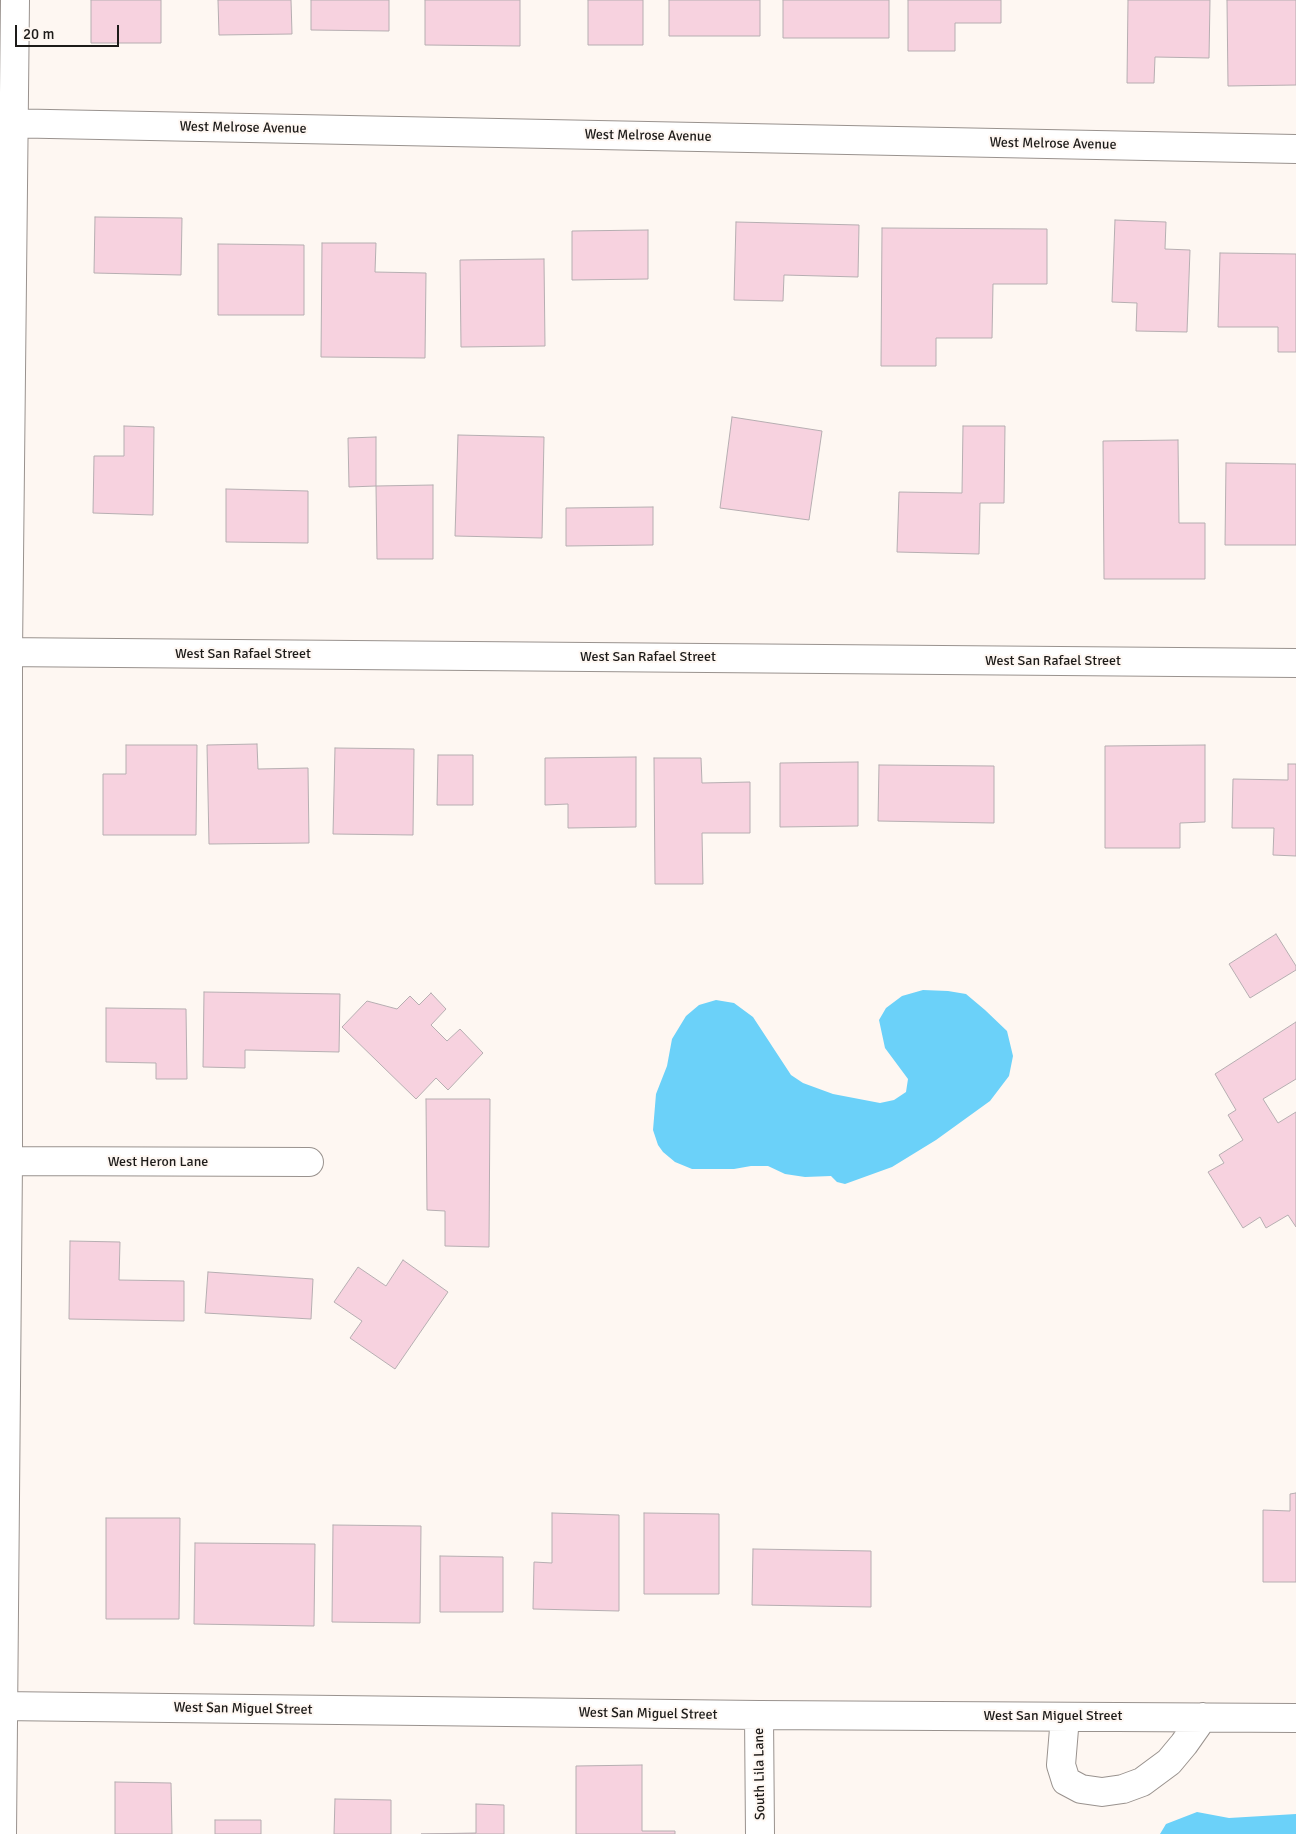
<!DOCTYPE html>
<style>
body{margin:0}
#map{position:relative;width:1296px;height:1834px;overflow:hidden;background:#fef7f2;font-family:Signika,sans-serif}
canvas{display:block}
.scale{position:absolute;left:15px;top:25px;width:104px;height:22px;box-sizing:border-box;border:2px solid #1d1b19;border-top:0;padding-left:6px;font-size:15px;line-height:18px;white-space:nowrap;color:#1d1b19;-webkit-text-stroke:4px #fef7f2;paint-order:stroke}
</style>
<div id="map">
<canvas width="1296" height="1834"></canvas>
<div class="scale">20 m</div>
</div>
<script>
const c = document.querySelector('canvas').getContext('2d');
c.lineJoin = 'round';
function fillPath(path, color) {
  c.fillStyle = color;
  c.fill(path, 'evenodd');
}
function toPath(rows) {
  const path = new Path2D();
  for (const r of rows) {
    path.moveTo(r[0], r[1]);
    for (let i = 2; i < r.length; i += 2) path.lineTo(r[i], r[i + 1]);
  }
  return path;
}
function trace(path, color, width, dash) {
  c.strokeStyle = color;
  c.lineWidth = width;
  c.lineCap = dash ? 'butt' : 'round';
  c.setLineDash(dash || []);
  c.stroke(path);
}
function write(font, color, halo, rows, align = 'center') {
  c.font = font + ' Signika,sans-serif';
  c.lineWidth = 4;
  c.setLineDash([]);
  c.textBaseline = 'middle';
  c.strokeStyle = halo;
  c.fillStyle = color;
  for (const [text, x, y, turn = 0] of rows) {
    c.save();
    c.translate(x, y);
    c.rotate((+turn || 0) * Math.PI / 180);
    c.textAlign = isNaN(turn) ? turn : align;
    if (halo) c.strokeText(text, 0, 0);
    c.fillText(text, 0, 0);
    c.restore();
  }
}
fillPath(toPath([
 [923,990,948,991,966,994,985,1010,1007,1031,1013,1056,1009,1076,990,1101,936,1140,892,1167,845,1184,837,1182,831,1176,805,1177,785,1174,768,1166,751,1166,734,1169,692,1169,675,1162,663,1152,658,1145,653,1130,656,1094,667,1066,672,1039,686,1016,699,1005,716,1000,734,1003,753,1017,791,1075,803,1083,833,1094,880,1103,894,1100,906,1092,908,1079,885,1048,879,1020,886,1008,902,996],
 [1197,1812,1229,1818,1296,1814,1296,1834,1160,1834,1166,1824]
]), '#6bd1f9');
const building = toPath([
 [91,0,161,0,161,43,91,43,91,0],
 [218,0,291,0,292,34,219,35,218,0],
 [311,0,389,0,389,31,311,30,311,0],
 [425,0,520,0,520,46,425,45,425,0],
 [588,0,643,0,643,45,588,45,588,0],
 [669,0,760,0,760,36,669,36,669,0],
 [783,0,889,0,889,38,783,38,783,0],
 [908,0,1001,0,1001,23,955,23,955,51,908,51,908,0],
 [1128,0,1210,0,1209,58,1155,57,1154,83,1127,83,1128,0],
 [1227,0,1296,0,1296,85,1228,86,1227,0],
 [95,217,182,218,181,275,94,273,95,217],
 [1115,220,1166,222,1165,249,1190,250,1187,332,1136,331,1137,303,1112,302,1115,220],
 [736,222,859,225,858,277,784,275,783,301,734,300,736,222],
 [882,228,1047,229,1047,284,993,284,992,338,936,338,936,366,881,366,882,228],
 [648,230,648,279,572,280,572,231,648,230],
 [322,243,376,243,375,272,426,273,425,358,321,357,322,243],
 [218,244,304,245,304,315,218,315,218,244],
 [1220,253,1296,254,1296,352,1278,352,1278,327,1218,327,1220,253],
 [544,259,545,346,461,347,460,260,544,259],
 [732,417,822,431,809,520,720,508,732,417],
 [124,426,154,427,153,515,93,513,94,456,124,456,124,426],
 [963,426,1005,426,1004,503,980,503,979,554,897,552,899,492,962,493,963,426],
 [458,435,544,437,542,538,455,536,458,435],
 [376,437,376,486,349,487,348,438,376,437],
 [1178,440,1179,523,1205,523,1205,579,1104,579,1103,441,1178,440],
 [1226,463,1296,464,1296,545,1225,545,1226,463],
 [433,485,433,559,377,559,376,486,433,485],
 [226,489,308,491,308,543,226,542,226,489],
 [653,507,653,545,566,546,566,508,653,507],
 [257,744,258,769,308,768,309,843,209,844,207,745,257,744],
 [126,745,197,745,196,835,103,835,103,774,126,774,126,745],
 [1205,745,1205,822,1180,823,1180,848,1105,848,1105,746,1205,745],
 [335,748,414,749,413,835,333,834,335,748],
 [438,755,473,755,473,805,437,805,438,755],
 [636,757,636,827,568,828,568,804,545,805,545,758,636,757],
 [654,758,701,758,702,783,750,782,750,833,702,833,703,884,655,884,654,758],
 [858,762,858,826,780,827,780,763,858,762],
 [1288,764,1296,764,1296,856,1273,855,1274,828,1232,828,1233,779,1288,780,1288,764],
 [879,765,994,766,994,823,878,821,879,765],
 [1276,934,1296,966,1296,970,1250,998,1229,964,1276,934],
 [204,992,340,994,339,1052,245,1050,245,1068,203,1067,204,992],
 [431,993,446,1009,431,1025,447,1041,460,1029,483,1053,448,1090,436,1078,416,1099,342,1027,367,1001,397,1009,410,996,419,1005,431,993],
 [106,1008,186,1009,187,1079,156,1079,156,1063,106,1062,106,1008],
 [1296,1022,1296,1079,1263,1099,1278,1123,1296,1112,1296,1227,1288,1215,1266,1228,1260,1217,1243,1228,1208,1172,1224,1163,1219,1155,1243,1140,1228,1115,1236,1110,1215,1074,1296,1022],
 [426,1099,490,1099,489,1247,445,1246,445,1211,427,1210,426,1099],
 [70,1241,120,1242,119,1280,184,1281,184,1321,69,1319,70,1241],
 [403,1260,448,1292,395,1369,350,1338,362,1321,334,1302,358,1267,386,1286,403,1260],
 [208,1272,313,1279,311,1319,205,1313,208,1272],
 [1296,1493,1296,1582,1263,1582,1263,1510,1290,1511,1290,1494,1296,1493],
 [552,1513,619,1515,619,1611,533,1609,534,1562,552,1563,552,1513],
 [644,1513,719,1514,719,1594,644,1594,644,1513],
 [106,1518,180,1518,179,1619,106,1619,106,1518],
 [333,1525,421,1526,420,1623,332,1622,333,1525],
 [195,1543,315,1544,314,1626,194,1624,195,1543],
 [753,1549,871,1551,871,1607,752,1605,753,1549],
 [440,1556,503,1557,503,1612,440,1612,440,1556],
 [642,1765,642,1831,675,1831,675,1834,576,1834,576,1766,642,1765],
 [115,1782,171,1783,172,1834,115,1834,115,1782],
 [335,1799,391,1800,391,1834,334,1834,335,1799],
 [476,1804,504,1805,504,1834,421,1834,476,1833,476,1804],
 [215,1820,261,1820,261,1834,215,1834,215,1820]
]);
fillPath(building, '#f7d2df');
trace(building, '#b6aeb1', 1);
const minor = toPath([
 [0,123,1296,149],
 [0,652,1296,663],
 [8,1161,309,1162],
 [0,1706,759,1715,1296,1718],
 [759,1715,760,1834],
 [1065,1717,1061,1765,1066,1781,1081,1789,1102,1792,1123,1789,1142,1782,1169,1762,1184,1744,1203,1717],
 [2,1834,8,1161,8,652,15,0]
]);
trace(minor, '#99928e', 30);
trace(minor, '#fff', 28);
write('14px', '#1d1b19', '#fef7f2', [
 ["West Melrose Avenue",243,128,1],
 ["West Melrose Avenue",648,136,1],
 ["West Melrose Avenue",1053,144,1],
 ["West San Rafael Street",243,654],
 ["West San Rafael Street",648,657],
 ["West San Rafael Street",1053,661],
 ["West Heron Lane",158,1162],
 ["West San Miguel Street",243,1709,1],
 ["West San Miguel Street",648,1714,1],
 ["West San Miguel Street",1053,1716],
 ["South Lila Lane",760,1774,-91]
]);
</script>
